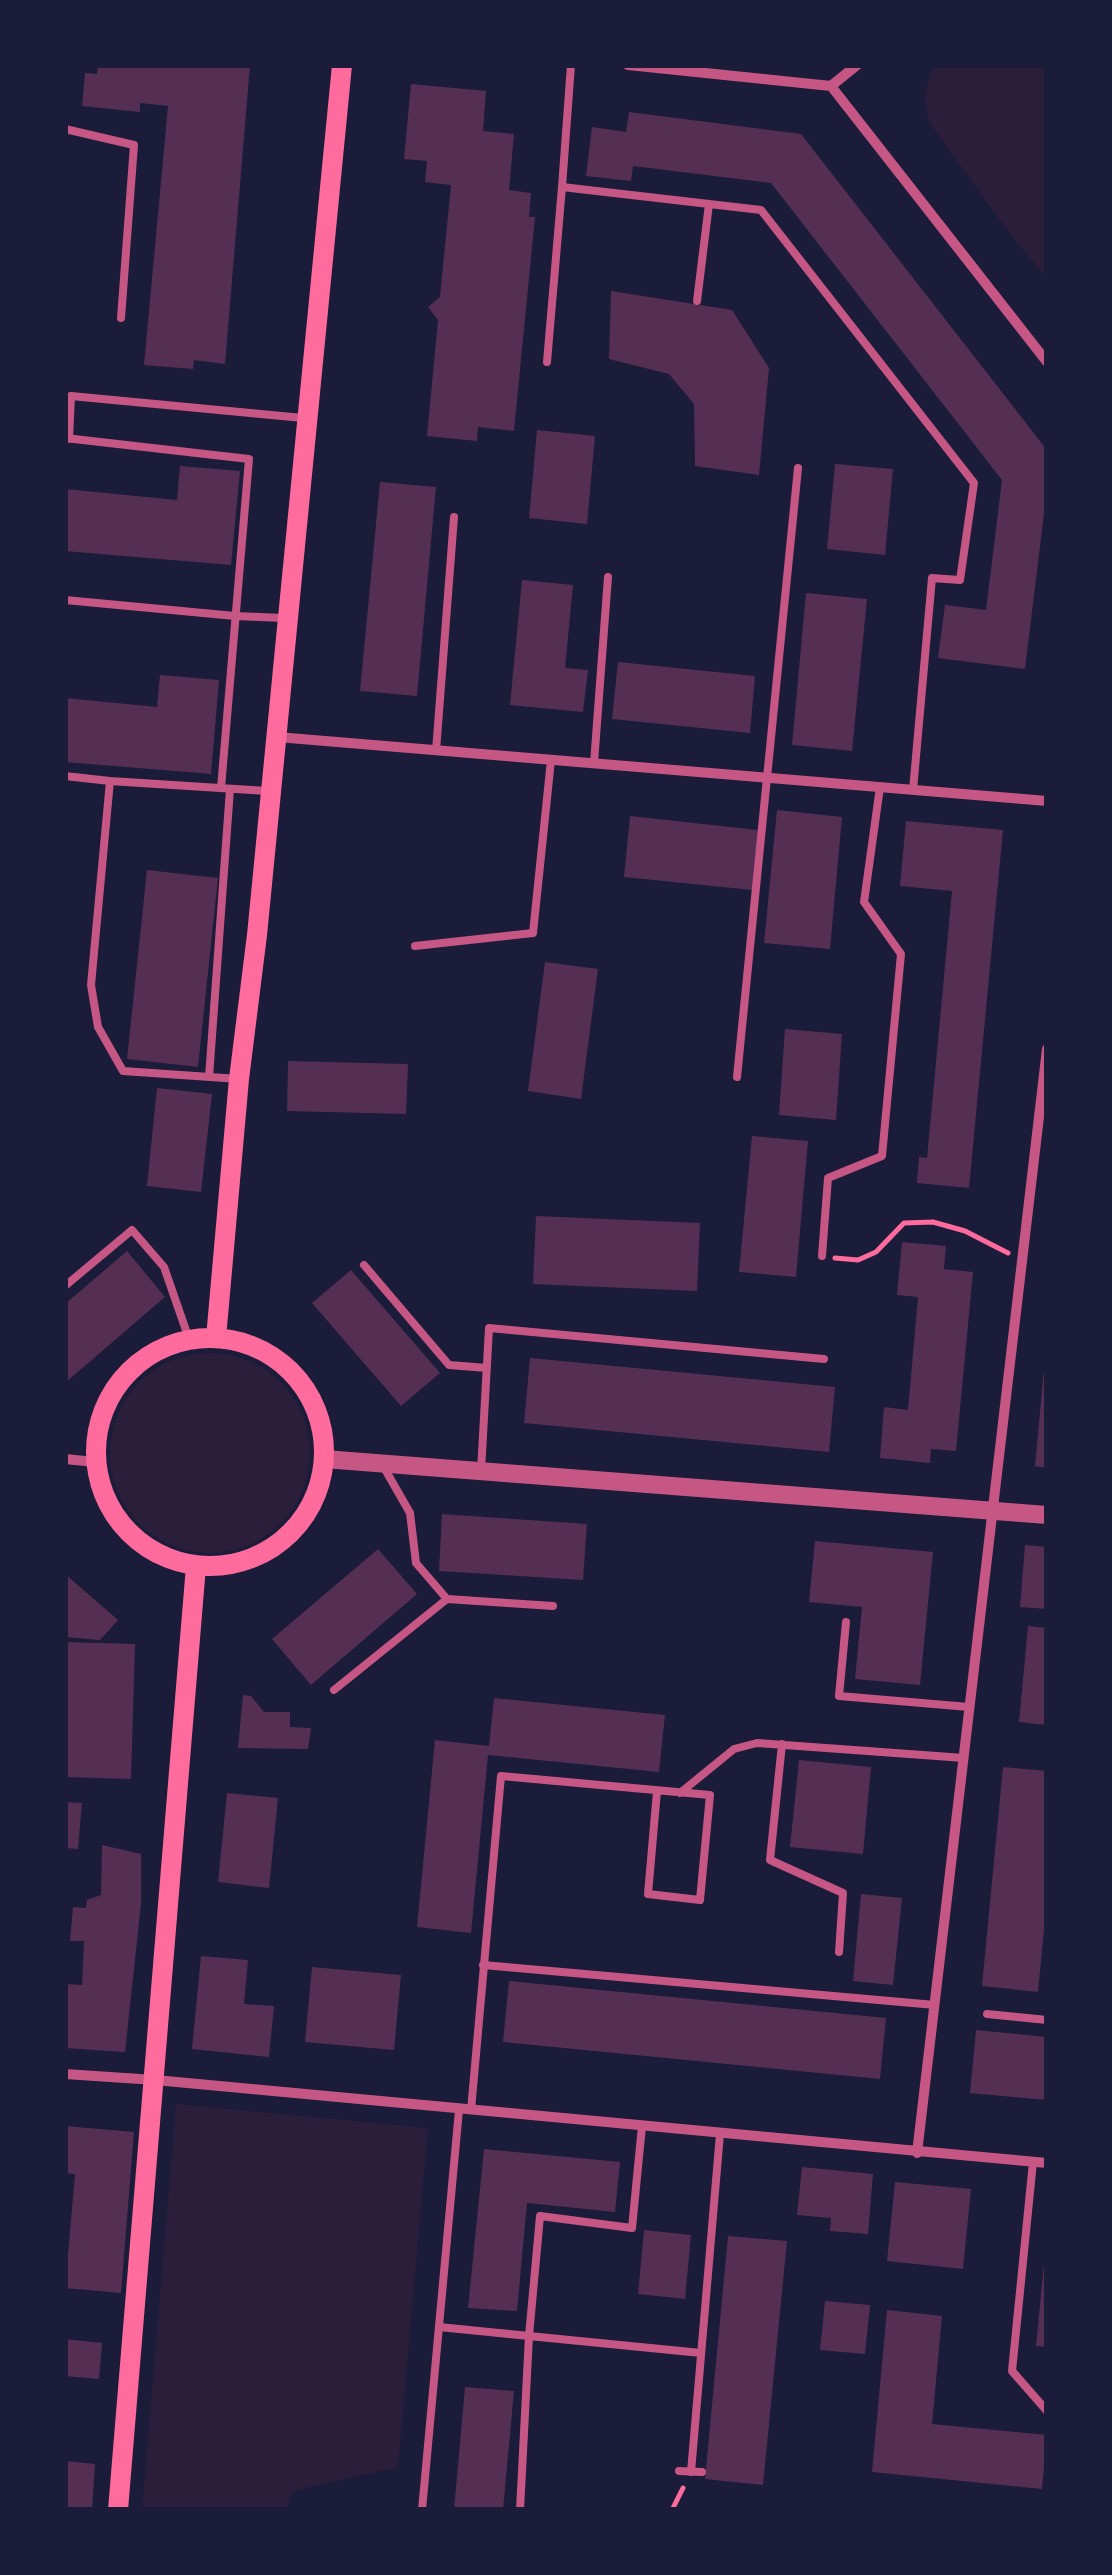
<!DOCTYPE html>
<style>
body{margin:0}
#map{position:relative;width:1112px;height:2575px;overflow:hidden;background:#1b1b3a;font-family:Inter,sans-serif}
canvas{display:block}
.frame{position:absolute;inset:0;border:68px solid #1b1b3a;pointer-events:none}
</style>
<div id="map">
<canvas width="1112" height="2575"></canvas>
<div class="frame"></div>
</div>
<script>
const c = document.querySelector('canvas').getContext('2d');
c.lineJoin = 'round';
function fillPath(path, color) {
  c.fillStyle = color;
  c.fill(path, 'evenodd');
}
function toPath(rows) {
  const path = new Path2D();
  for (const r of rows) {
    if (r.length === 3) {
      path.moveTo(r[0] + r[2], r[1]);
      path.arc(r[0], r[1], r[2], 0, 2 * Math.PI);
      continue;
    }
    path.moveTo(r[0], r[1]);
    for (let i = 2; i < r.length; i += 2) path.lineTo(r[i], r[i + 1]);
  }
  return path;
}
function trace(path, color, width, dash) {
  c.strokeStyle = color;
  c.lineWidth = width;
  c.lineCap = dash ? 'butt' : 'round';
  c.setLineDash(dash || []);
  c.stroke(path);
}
fillPath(toPath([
 [935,65,1047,65,1047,278,1010,234,931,125,924,102,930,73],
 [210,1453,100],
 [176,2104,428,2128,398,2467,292,2491,287,2510,142,2510]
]), '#2a1e3b');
fillPath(toPath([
 [98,65,250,65,225,364,194,360,193,369,144,365,168,106,140,103,140,112,82,106,85,73,97,74],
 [411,84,486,91,483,131,514,134,509,190,531,193,529,217,535,217,514,431,478,427,477,441,427,436,438,320,428,307,440,297,451,185,425,182,427,161,404,159],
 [629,112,801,134,1047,450,1047,489,1025,669,938,658,945,605,986,610,1002,480,771,183,633,166,631,181,586,176,592,127,626,132],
 [611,291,732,310,769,368,759,475,695,466,694,404,669,374,609,359],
 [537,430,595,436,587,524,529,518],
 [835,464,893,469,885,555,827,549],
 [180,466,240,471,231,565,65,551,65,489,177,500],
 [380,482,436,487,417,696,360,691],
 [522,580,573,585,565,668,588,670,583,712,510,705],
 [806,593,867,599,852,751,792,745],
 [618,662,755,676,750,733,612,719],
 [160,675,219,680,211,774,65,762,65,698,157,707],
 [777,810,842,817,830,949,764,943],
 [630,816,758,830,752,890,624,877],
 [906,821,1003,830,969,1188,917,1183,919,1157,927,1158,952,891,900,886],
 [147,870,218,878,198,1067,127,1059],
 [545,962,598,969,581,1099,528,1091],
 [785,1029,842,1034,836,1120,779,1115],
 [288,1061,408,1064,406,1114,287,1111],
 [157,1088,212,1094,201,1192,147,1186],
 [752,1136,808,1141,796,1277,739,1272],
 [536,1216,700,1223,697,1291,533,1284],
 [902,1242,946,1246,944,1269,973,1272,956,1451,931,1449,930,1463,880,1458,884,1407,908,1410,918,1297,897,1295],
 [127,1251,165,1297,65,1383,65,1304],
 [351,1270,440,1373,401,1406,312,1303],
 [530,1358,835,1387,829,1452,524,1423],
 [1044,1369,1047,1370,1047,1468,1035,1466],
 [442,1514,587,1524,583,1580,439,1571],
 [815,1541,933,1552,920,1685,855,1679,862,1607,809,1602],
 [1025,1545,1047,1547,1047,1609,1020,1607],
 [378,1549,417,1594,311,1685,272,1639],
 [65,1574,118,1620,100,1640,65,1637],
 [1028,1626,1047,1628,1047,1725,1019,1722],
 [65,1642,135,1644,131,1779,65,1777],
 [243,1695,251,1696,264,1712,290,1712,290,1727,311,1728,308,1749,238,1748],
 [494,1698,665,1715,659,1772,488,1755,471,1933,417,1927,435,1740,489,1746],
 [799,1760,871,1767,863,1854,790,1847],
 [1003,1767,1047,1771,1047,1898,1038,1992,982,1986],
 [227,1793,278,1798,269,1888,218,1882],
 [65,1802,82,1803,78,1849,65,1848],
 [102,1845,141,1854,141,1904,125,2052,65,2048,65,1984,82,1985,84,1941,70,1941,73,1907,86,1908,87,1900,101,1895],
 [861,1894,902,1898,893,1985,853,1981],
 [201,1956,248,1960,244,2004,274,2006,269,2057,192,2049],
 [312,1967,401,1975,394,2050,305,2042],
 [509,1981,886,2018,880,2079,503,2042],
 [976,2030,1047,2037,1047,2100,970,2093],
 [65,2126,134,2132,121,2293,65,2288,75,2174,65,2173],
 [484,2149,620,2162,615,2212,527,2203,517,2311,468,2308],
 [802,2167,873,2174,868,2234,830,2231,831,2218,797,2215],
 [895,2182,971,2189,963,2269,887,2261],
 [644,2230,691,2235,685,2299,638,2294],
 [728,2236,787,2241,763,2485,705,2479],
 [1044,2263,1047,2263,1047,2347,1036,2346],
 [825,2301,870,2305,865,2354,820,2350],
 [887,2310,942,2316,932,2424,1047,2435,1042,2489,872,2472],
 [65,2339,102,2343,99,2379,65,2376],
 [465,2387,514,2391,503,2510,454,2510],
 [65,2461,95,2464,92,2510,65,2510]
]), '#542f53');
trace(toPath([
 [835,1258,858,1260,876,1252,904,1223,933,1222,965,1231,1008,1253],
 [672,2510,683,2488]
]), '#ff6b9d', 5);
trace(toPath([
 [571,65,562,187,761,210,974,483,960,580,932,578,913,790],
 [65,129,134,145,121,318],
 [697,301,709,204],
 [547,362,562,187],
 [65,438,249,459,221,788],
 [69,439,71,396,303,418],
 [65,600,235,616,284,618],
 [436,751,454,517],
 [594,763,608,577],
 [65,776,110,781],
 [415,946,533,933,551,760],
 [209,1077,230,789],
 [737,1077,798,468],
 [239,1079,123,1071,98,1027,91,985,110,781,267,791],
 [822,1256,828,1178,882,1156,901,954,864,902,880,787],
 [364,1265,449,1365,487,1368],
 [65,1286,132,1230,164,1267,189,1339],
 [382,1464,410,1513,416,1563,447,1599],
 [481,1471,489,1328,824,1359],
 [846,1622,839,1696,969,1707],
 [334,1690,447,1599,553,1606],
 [782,1744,770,1860,843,1893,839,1952],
 [680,1793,734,1749,757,1743,964,1758],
 [483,1965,935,2005],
 [987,2014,1047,2020],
 [471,2110,501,1776,710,1795,700,1900,648,1894,657,1791],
 [1033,2162,1012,2371,1047,2411],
 [439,2327,529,2336,540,2216,632,2228,642,2126],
 [679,2471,702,2472],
 [691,2472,720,2134],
 [422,2510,459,2110],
 [520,2510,529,2336,701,2353]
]), '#c65784', 8);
trace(toPath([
 [628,65,831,86],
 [857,65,831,86,1047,362],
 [277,737,1047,801],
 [65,1459,95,1462],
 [65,2074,155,2080,1047,2163],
 [917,2153,1047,1049]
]), '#c65784', 10);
trace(toPath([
 [324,1459,1047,1515]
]), '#c65784', 18);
trace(toPath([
 [216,1338,239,1079,257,935,342,65],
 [210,1452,114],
 [118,2510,196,1566]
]), '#ff6b9d', 20);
</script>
